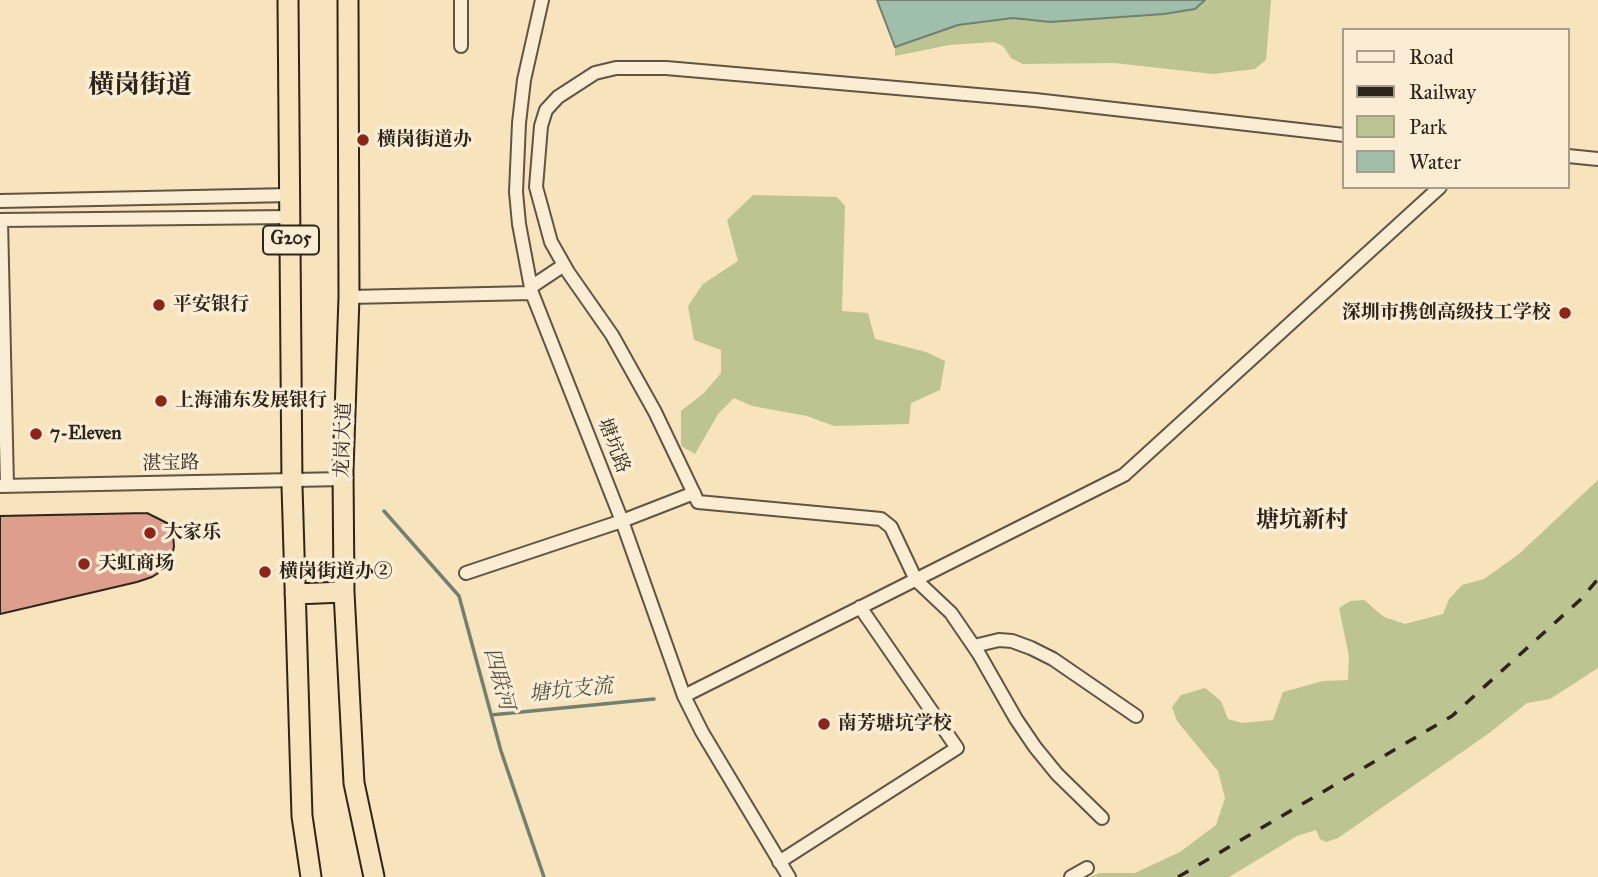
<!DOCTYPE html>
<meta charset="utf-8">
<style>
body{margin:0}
#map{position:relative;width:1598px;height:877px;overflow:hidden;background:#f7e3bc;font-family:"IM FELL Great Primer",serif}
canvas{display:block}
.legend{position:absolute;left:1342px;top:28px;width:228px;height:161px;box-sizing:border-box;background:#faedd3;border:2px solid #a89d8a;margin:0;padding:9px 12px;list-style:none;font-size:21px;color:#2d251c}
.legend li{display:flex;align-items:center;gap:14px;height:35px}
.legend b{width:35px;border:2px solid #a89d8a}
</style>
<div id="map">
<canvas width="1598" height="877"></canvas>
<ul class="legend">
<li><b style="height:9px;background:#faedd3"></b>Road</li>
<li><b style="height:9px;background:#2d251c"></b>Railway</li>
<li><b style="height:19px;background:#bcc491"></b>Park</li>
<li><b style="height:19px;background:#9fbfaa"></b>Water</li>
</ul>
</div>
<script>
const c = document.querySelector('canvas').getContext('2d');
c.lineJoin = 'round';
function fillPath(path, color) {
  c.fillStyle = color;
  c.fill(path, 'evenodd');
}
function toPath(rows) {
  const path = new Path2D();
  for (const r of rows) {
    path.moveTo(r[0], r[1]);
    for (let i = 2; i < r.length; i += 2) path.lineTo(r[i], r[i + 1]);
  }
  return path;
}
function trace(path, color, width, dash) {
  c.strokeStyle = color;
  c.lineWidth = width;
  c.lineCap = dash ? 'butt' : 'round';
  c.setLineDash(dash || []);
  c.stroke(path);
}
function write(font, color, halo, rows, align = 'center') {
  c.font = font + ' "IM FELL Great Primer","Noto Serif SC",serif';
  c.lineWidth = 7;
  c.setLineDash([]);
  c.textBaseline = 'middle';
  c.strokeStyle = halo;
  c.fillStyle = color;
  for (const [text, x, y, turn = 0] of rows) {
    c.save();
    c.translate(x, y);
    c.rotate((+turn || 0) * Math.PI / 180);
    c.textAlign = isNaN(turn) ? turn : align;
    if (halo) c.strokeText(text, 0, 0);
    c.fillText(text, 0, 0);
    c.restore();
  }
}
fillPath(toPath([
 [1205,0,1271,0,1266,60,1255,69,1213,74,1114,63,1023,64,1011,58,1003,46,994,42,949,45,895,56,895,47,958,25,1013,18,1050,22,1164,14,1195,9],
 [753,195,837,197,845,206,842,311,868,313,875,339,926,352,945,361,940,390,911,403,909,424,834,426,807,416,752,406,734,398,718,414,695,454,681,446,681,411,704,393,721,373,721,350,694,340,688,306,703,284,738,261,727,220],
 [1598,480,1598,668,1550,699,1527,703,1488,734,1338,838,1326,842,1320,839,1316,830,1297,836,1229,877,1090,877,1099,873,1135,873,1180,852,1216,825,1225,798,1218,771,1177,721,1172,707,1181,695,1205,688,1221,701,1228,719,1242,723,1273,720,1283,692,1323,681,1348,680,1349,656,1339,608,1350,601,1364,600,1384,617,1405,624,1443,614,1449,599,1462,585,1484,579,1519,554]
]), '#bcc491');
const water = toPath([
 [877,0,1205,0,1195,9,1164,14,1050,22,1013,18,958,25,895,47,877,0]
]);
fillPath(water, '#9fbfaa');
trace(water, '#718171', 2);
trace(toPath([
 [384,511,459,596,501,751,544,877],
 [491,715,654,699]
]), '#718171', 3.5);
const building = toPath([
 [147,513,167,523,173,533,174,547,171,559,165,569,152,577,137,582,0,614,0,516,147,513]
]);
fillPath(building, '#dd9e8c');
trace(building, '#2d251c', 2);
const minor = toPath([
 [461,0,461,46],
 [542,0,524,80,519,123,516,192,519,224,532,293,622,521,684,696,702,732,789,877],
 [1568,156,1598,159],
 [0,201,291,195],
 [0,220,290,217],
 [1,220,7,486],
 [531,287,564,265],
 [349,297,532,293],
 [0,486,343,479],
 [466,573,622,521,694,493],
 [974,646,999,640,1012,641,1031,648,1053,659,1136,716],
 [684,696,1124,475,1440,187],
 [1102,818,1057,774,1035,747,1016,719,979,654,951,613,916,580,891,527,881,519,698,502,655,412,612,335,568,272,551,242,536,187,541,126,546,110,558,97,595,73,616,68,666,68,1035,100,1344,135],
 [779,862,957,748,860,607],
 [1071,877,1087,868]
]);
const highway = toPath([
 [288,0,292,486,302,816,311,877],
 [348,0,349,297,343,470,344,592,354,783,374,877],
 [295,594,344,592]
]);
trace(minor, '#605444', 16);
trace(highway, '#2d251c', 23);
trace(minor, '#faedd3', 12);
trace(highway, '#f7e3bc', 19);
trace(toPath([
 [1178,877,1452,716,1580,600,1598,579]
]), '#2d251c', 3.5, [12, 12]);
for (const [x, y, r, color] of [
 [363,140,7,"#8f2418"],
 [159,305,7,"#8f2418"],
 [1565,313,7,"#8f2418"],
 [161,401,7,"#8f2418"],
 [36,434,7,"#8f2418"],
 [150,533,7,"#8f2418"],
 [84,564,7,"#8f2418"],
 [265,572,7,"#8f2418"],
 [824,724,7,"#8f2418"]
]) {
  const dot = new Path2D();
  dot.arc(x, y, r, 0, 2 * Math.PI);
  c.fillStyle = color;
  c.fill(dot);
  trace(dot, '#faedd3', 2.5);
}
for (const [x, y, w] of [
 [291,240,56]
]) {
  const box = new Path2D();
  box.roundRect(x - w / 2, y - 14.5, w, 29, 5);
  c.fillStyle = '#faedd3';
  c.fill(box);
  trace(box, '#2d251c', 2);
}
write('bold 18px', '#2d251c', null, [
 ["G205",291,240]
]);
write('bold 19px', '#2d251c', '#faedd3', [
 ["横岗街道办",377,140],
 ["平安银行",173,305],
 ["深圳市携创高级技工学校",1551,313,"right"],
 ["上海浦东发展银行",175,401],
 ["7-Eleven",50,434],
 ["大家乐",164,533],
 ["天虹商场",98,564],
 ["横岗街道办②",279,572],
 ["南芳塘坑学校",838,724]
], 'left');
write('19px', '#2d251c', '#faedd3', [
 ["龙岗大道",344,440,-88],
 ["塘坑路",613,446,69],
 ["湛宝路",171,464,-1]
]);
write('italic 21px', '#4f5347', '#faedd3', [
 ["四联河",498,679,75],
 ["塘坑支流",571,691,-6]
]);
write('bold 23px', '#2d251c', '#faedd3', [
 ["塘坑新村",1302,521]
]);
write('bold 26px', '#2d251c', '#faedd3', [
 ["横岗街道",140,87]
]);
</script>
